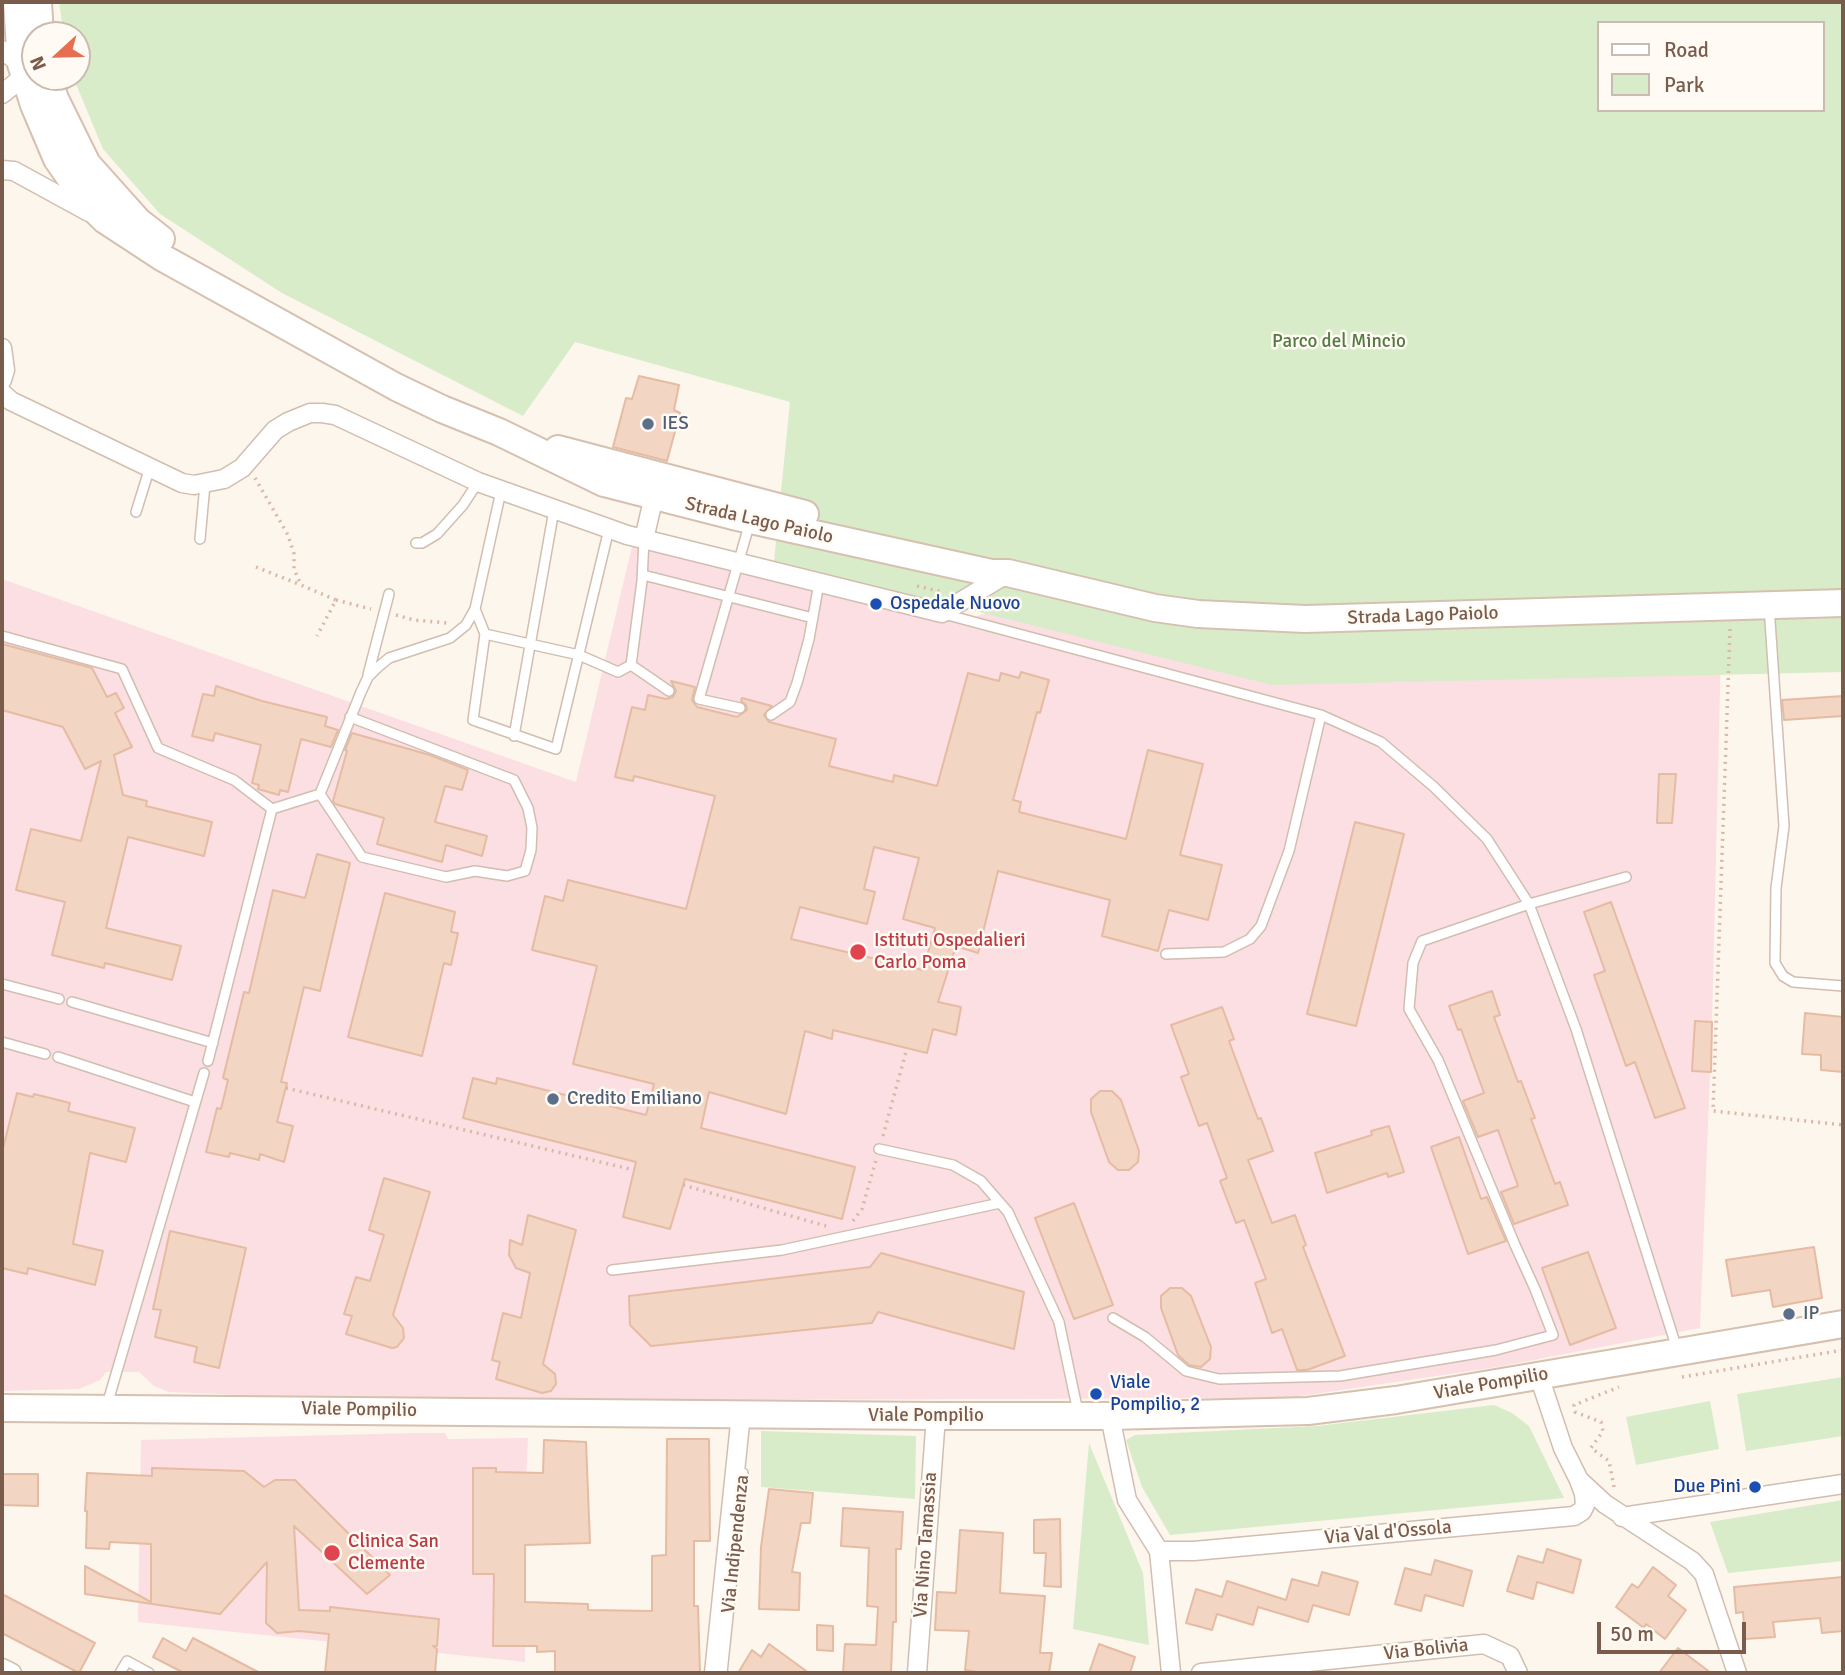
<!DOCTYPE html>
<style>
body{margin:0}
#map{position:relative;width:1845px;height:1675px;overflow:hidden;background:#fdf6ec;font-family:Signika,sans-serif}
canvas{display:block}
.frame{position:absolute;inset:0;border:4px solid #7a5c4d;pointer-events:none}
.legend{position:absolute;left:1597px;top:21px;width:228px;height:91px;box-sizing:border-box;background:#fffaf3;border:2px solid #cabbb1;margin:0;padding:9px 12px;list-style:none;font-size:21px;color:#7a5c4d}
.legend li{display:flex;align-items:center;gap:14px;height:35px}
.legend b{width:35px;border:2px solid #cabbb1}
.north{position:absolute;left:21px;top:21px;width:70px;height:70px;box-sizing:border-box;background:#fffaf3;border:2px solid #cabbb1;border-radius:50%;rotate:248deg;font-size:19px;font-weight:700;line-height:28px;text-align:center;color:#7a5c4d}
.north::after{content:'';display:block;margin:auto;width:24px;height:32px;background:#e76f51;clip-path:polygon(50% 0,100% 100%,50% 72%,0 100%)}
.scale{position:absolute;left:1597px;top:1622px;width:149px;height:32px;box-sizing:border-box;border:4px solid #7a5c4d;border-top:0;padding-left:9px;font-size:21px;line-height:24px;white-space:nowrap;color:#7a5c4d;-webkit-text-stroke:5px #fffaf3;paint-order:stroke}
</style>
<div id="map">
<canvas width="1845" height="1675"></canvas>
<div class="frame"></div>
<ul class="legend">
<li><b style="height:9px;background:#fff"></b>Road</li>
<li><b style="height:19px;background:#d8ecc9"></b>Park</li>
</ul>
<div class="north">N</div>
<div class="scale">50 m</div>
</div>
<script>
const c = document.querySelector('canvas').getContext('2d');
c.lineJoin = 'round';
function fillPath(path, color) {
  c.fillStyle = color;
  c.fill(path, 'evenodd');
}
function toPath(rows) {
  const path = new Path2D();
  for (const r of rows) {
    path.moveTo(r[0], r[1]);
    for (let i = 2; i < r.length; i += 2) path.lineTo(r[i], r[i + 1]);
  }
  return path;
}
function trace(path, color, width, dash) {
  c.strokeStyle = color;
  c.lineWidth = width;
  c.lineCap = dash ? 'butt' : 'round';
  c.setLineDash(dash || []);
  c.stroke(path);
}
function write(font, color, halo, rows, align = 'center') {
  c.font = font + ' Signika,sans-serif';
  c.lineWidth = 5;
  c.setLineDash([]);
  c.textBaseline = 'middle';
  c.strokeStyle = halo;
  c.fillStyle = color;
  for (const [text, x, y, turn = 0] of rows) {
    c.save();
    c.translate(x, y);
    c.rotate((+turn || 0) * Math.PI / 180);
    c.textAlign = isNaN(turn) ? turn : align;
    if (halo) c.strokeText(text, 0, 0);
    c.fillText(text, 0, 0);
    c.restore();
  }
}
fillPath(toPath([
 [633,542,961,622,1017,602,1721,647,1712,1022,1700,1328,1497,1367,1287,1398,390,1401,169,1392,154,1386,139,1372,106,1372,100,1380,79,1389,2,1391,2,579,576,782],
 [414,1433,445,1433,448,1439,528,1438,524,1526,525,1662,138,1622,141,1440]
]), '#fbdfe3');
fillPath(toPath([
 [59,2,1843,2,1843,672,1272,685,774,561,790,402,575,342,523,416,282,293,160,214,103,149,73,77,77,77,77,35,64,35],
 [1598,23,1822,23,1822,110,1598,110],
 [1843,1377,1843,1436,1746,1451,1737,1394],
 [1710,1401,1719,1449,1636,1465,1626,1417],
 [1494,1405,1512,1413,1529,1426,1564,1498,1170,1535,1142,1487,1126,1440,1135,1435,1317,1426],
 [761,1431,916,1436,915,1499,761,1487],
 [1089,1443,1143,1573,1149,1645,1073,1629],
 [1843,1500,1843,1561,1728,1573,1710,1522]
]), '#d8ecc9');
const building = toPath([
 [639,376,679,385,674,410,680,413,667,461,613,447,626,398,632,399,639,376],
 [2,644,92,668,107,697,116,693,124,708,115,713,132,747,114,755,123,795,147,801,146,806,212,822,204,856,128,837,106,928,181,946,172,980,105,963,104,968,52,955,65,902,16,890,31,829,81,841,101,761,85,769,63,727,2,710,2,644],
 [1021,672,1049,680,1040,713,1037,712,1013,800,1021,802,1019,812,1126,839,1148,750,1203,764,1180,855,1222,865,1208,920,1169,910,1158,951,1102,936,1110,900,998,871,978,953,956,946,938,1002,961,1007,956,1035,933,1029,927,1053,833,1030,832,1039,805,1031,786,1114,709,1092,701,1128,855,1167,842,1219,685,1179,670,1229,623,1217,636,1162,463,1118,473,1078,496,1084,497,1078,646,1115,654,1084,573,1064,597,966,532,950,545,896,563,901,568,880,686,909,715,796,634,776,633,781,615,777,632,707,645,710,648,695,666,699,673,697,676,691,671,681,695,687,692,700,697,707,737,717,747,710,746,705,741,701,742,698,772,706,764,715,769,722,836,739,829,766,893,782,894,775,937,786,968,673,999,681,1001,673,1019,678,1021,672],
 [874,847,919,858,903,919,935,928,923,970,791,939,800,907,867,924,875,892,864,889,874,847],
 [216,686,262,701,327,717,325,726,338,730,331,747,301,739,288,792,280,790,279,795,258,789,259,785,252,783,261,745,215,733,213,741,192,736,203,694,214,696,216,686],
 [1843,696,1843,716,1784,720,1782,700,1843,696],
 [352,733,430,755,468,770,462,790,445,786,435,822,487,836,482,856,446,845,442,862,377,844,384,818,335,804,333,801,347,751,345,750,352,733],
 [1659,774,1676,774,1672,823,1657,823,1659,774],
 [1355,822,1404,834,1356,1026,1307,1014,1355,822],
 [317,854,350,863,320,991,304,987,281,1082,287,1083,277,1122,293,1126,284,1162,260,1154,259,1160,230,1153,229,1157,206,1152,217,1108,221,1109,228,1080,223,1078,244,992,249,993,273,890,305,898,317,854],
 [385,893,455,912,451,932,458,933,451,965,444,963,422,1056,348,1037,385,893],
 [1611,902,1685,1108,1655,1118,1635,1062,1626,1066,1594,975,1605,971,1584,912,1611,902],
 [1492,991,1500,1015,1494,1017,1518,1082,1521,1081,1535,1118,1531,1119,1555,1184,1560,1182,1568,1205,1514,1224,1501,1192,1518,1186,1498,1130,1478,1137,1463,1101,1484,1093,1461,1029,1458,1030,1449,1006,1492,991],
 [1222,1007,1234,1039,1229,1041,1258,1119,1261,1118,1273,1151,1248,1160,1272,1223,1295,1215,1306,1245,1303,1247,1345,1356,1307,1370,1297,1370,1282,1329,1272,1333,1255,1283,1266,1279,1244,1220,1236,1223,1220,1181,1227,1178,1207,1123,1199,1126,1181,1077,1189,1074,1171,1025,1222,1007],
 [1805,1013,1843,1017,1843,1072,1821,1070,1821,1055,1802,1054,1805,1013],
 [1695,1021,1712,1022,1711,1072,1692,1071,1695,1021],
 [1100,1091,1112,1091,1121,1100,1139,1151,1138,1162,1129,1170,1118,1170,1109,1162,1091,1112,1091,1099,1100,1091],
 [17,1093,33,1097,34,1094,70,1103,68,1111,135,1128,126,1162,90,1153,73,1244,103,1251,95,1285,28,1268,27,1274,2,1268,2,1152,17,1093],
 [1389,1126,1404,1172,1388,1177,1387,1173,1327,1193,1315,1153,1372,1135,1371,1131,1389,1126],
 [1459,1137,1481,1199,1487,1197,1506,1241,1468,1254,1431,1147,1459,1137],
 [384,1178,430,1192,393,1315,403,1328,404,1338,397,1347,392,1348,346,1334,352,1316,344,1314,356,1277,370,1281,384,1235,369,1230,384,1178],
 [1074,1203,1113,1305,1074,1319,1035,1218,1074,1203],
 [528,1215,576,1230,543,1364,555,1374,556,1384,551,1391,542,1393,496,1379,500,1362,492,1360,503,1313,521,1318,530,1273,516,1268,509,1255,510,1240,522,1245,528,1215],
 [170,1231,246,1248,219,1368,194,1362,197,1347,155,1337,161,1310,153,1309,170,1231],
 [1814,1247,1822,1298,1773,1307,1770,1290,1732,1296,1726,1260,1814,1247],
 [1588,1252,1616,1328,1570,1345,1542,1268,1588,1252],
 [881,1253,1024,1292,1014,1349,878,1312,872,1323,651,1346,630,1325,629,1296,870,1267,881,1253],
 [1170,1288,1182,1288,1191,1296,1211,1347,1210,1359,1201,1367,1189,1365,1178,1355,1161,1308,1161,1296,1170,1288],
 [667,1439,709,1439,710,1541,694,1541,694,1606,698,1606,700,1673,555,1673,555,1651,537,1652,537,1646,493,1646,494,1574,473,1574,473,1468,496,1468,496,1472,543,1473,544,1440,586,1442,590,1543,525,1545,525,1602,588,1604,588,1610,652,1611,652,1556,666,1555,667,1439],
 [152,1468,244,1471,264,1487,275,1480,295,1480,390,1575,367,1594,294,1526,299,1610,330,1611,330,1607,439,1619,437,1646,433,1646,437,1649,435,1673,325,1673,329,1634,299,1631,277,1633,266,1623,267,1562,220,1614,85,1594,85,1566,151,1602,151,1544,110,1542,109,1549,86,1548,87,1511,85,1511,87,1473,152,1476,152,1468],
 [2,1474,38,1474,38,1506,2,1505,2,1474],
 [769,1489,813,1493,810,1523,801,1523,792,1572,800,1573,799,1610,759,1609,761,1547,769,1489],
 [843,1508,903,1512,901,1549,896,1549,896,1622,893,1622,891,1673,843,1673,845,1644,876,1645,878,1607,867,1606,869,1548,841,1546,843,1508],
 [1060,1519,1061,1587,1044,1586,1046,1553,1034,1553,1034,1520,1060,1519],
 [960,1530,1003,1533,1000,1593,1045,1596,1040,1653,1052,1653,1049,1673,983,1673,965,1670,969,1631,935,1630,937,1592,956,1593,960,1530],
 [1547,1549,1581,1560,1573,1593,1537,1582,1533,1599,1507,1591,1518,1556,1543,1563,1547,1549],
 [1435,1560,1472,1571,1463,1606,1425,1595,1421,1611,1395,1604,1405,1568,1431,1575,1435,1560],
 [1653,1567,1676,1585,1668,1596,1686,1610,1665,1639,1646,1624,1644,1628,1616,1607,1632,1584,1638,1588,1653,1567],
 [1322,1572,1358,1582,1349,1615,1313,1605,1308,1622,1258,1607,1253,1625,1217,1614,1212,1630,1186,1623,1196,1589,1222,1597,1227,1581,1286,1600,1292,1579,1318,1586,1322,1572],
 [1843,1577,1843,1631,1822,1633,1820,1618,1773,1622,1775,1637,1745,1639,1743,1612,1736,1613,1734,1587,1843,1577],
 [2,1594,95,1643,79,1673,2,1633,2,1594],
 [817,1625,833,1626,833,1651,817,1650,817,1625],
 [163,1638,186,1651,193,1638,260,1673,184,1673,153,1657,163,1638],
 [769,1644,809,1673,738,1673,752,1650,761,1657,769,1644],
 [1099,1644,1135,1657,1130,1673,1089,1673,1099,1644],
 [1678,1648,1711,1673,1659,1673,1678,1648]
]);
fillPath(building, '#f3d5c3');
trace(building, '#e6bba3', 2);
const lane = toPath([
 [136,512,150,467],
 [200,539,205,484],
 [416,543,422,543,437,534,463,505,478,482],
 [643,575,813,618],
 [1769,606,1784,826,1776,888,1775,963,1783,976,1793,982,1843,986],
 [475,609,485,634,473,720,556,749,609,529],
 [944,614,1321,715,1289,851,1261,926,1250,939,1224,952,1166,954],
 [485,634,579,655,618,672,631,665,642,581,644,539],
 [2,636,122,669,158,748,234,780,272,809],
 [631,665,669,691],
 [368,675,389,594],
 [740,708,699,699,750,522],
 [771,715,790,702,797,683,809,639,819,583],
 [1321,715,1381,742,1434,787,1487,839,1529,904,1626,877],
 [514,736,554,510],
 [320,794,362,857,446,877,475,871,507,876,525,871,531,850,532,828,528,808,514,780,350,717],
 [2,984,59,999],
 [72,1002,213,1043],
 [2,1042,45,1054],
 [58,1057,195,1102],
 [208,1061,272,809,320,794,361,692,368,677,377,668,389,658,450,638,466,625,475,609,501,491],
 [879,1149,953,1165,981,1181,1008,1212,1059,1322,1078,1412],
 [612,1270,782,1250,1000,1203],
 [1113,1318,1145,1337,1186,1371,1219,1379,1340,1376,1496,1350,1553,1335,1535,1289,1515,1245,1438,1060,1409,1009,1413,963,1422,941,1529,904,1576,1029,1677,1349],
 [107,1405,204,1073],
 [120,1673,127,1661,149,1673],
 [722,1673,743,1473]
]);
const street = toPath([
 [2,50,25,67],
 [2,94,32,70],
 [2,170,14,171,89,212],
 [2,348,5,370,2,380],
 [2,393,11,401,182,483,194,485,224,479,242,468,275,430,288,422,310,413,322,413,335,415,478,482,627,535,942,613,1008,573],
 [644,539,654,496],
 [1539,1376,1563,1448,1579,1480,1605,1504,1692,1561,1704,1574,1737,1673],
 [1110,1416,1127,1500,1159,1551,1171,1673],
 [1622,1517,1843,1484],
 [1159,1551,1194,1551,1574,1516,1582,1511,1585,1505,1584,1494,1579,1480],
 [2,1668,12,1673],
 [714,1673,741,1414],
 [917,1673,936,1416],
 [1201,1673,1484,1644,1510,1656,1518,1673]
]);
const secondary = toPath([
 [17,2,21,64,34,105,57,159,87,202,105,220,163,258,396,387,442,409,499,432,604,483,733,516,991,573,1008,573,1155,608,1198,614,1305,619,1843,603],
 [38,2,40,35],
 [48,77,55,99,87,164,138,221,161,239],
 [558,449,805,514],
 [2,1408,936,1416,1110,1416,1308,1411,1396,1400,1843,1324]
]);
trace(lane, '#d1beb0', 12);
trace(street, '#d1beb0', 21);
trace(secondary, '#d6c0b0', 30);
trace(toPath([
 [255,478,288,535,294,554,294,569,301,585,336,600,317,636],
 [256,567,301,585],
 [917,586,943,592],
 [336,600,371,609],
 [396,615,414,620,447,623],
 [1730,629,1713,1111,1843,1125],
 [286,1088,634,1170],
 [883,1136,907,1048],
 [683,1185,826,1226],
 [853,1221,862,1209,876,1160],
 [1682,1377,1843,1350],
 [1614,1487,1609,1461,1591,1448,1603,1431,1601,1422,1575,1412,1574,1405,1619,1387]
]), '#d9b8a5', 3.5, [2, 5]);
trace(lane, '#fff', 9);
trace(street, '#fff', 18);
trace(secondary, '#fff', 26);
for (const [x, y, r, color] of [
 [648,424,7,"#5c6f8a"],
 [876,604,7,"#1a4fb4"],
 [858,952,9,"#e0444e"],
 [553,1099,7,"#5c6f8a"],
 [1789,1314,7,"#5c6f8a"],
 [1096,1394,7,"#1a4fb4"],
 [1755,1487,7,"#1a4fb4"],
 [332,1553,9,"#e0444e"]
]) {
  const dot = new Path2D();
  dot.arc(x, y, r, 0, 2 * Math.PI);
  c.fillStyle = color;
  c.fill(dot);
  trace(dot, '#fffaf3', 2.5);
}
write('19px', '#537a41', '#fffaf3', [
 ["Parco del Mincio",1339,342]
]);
write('19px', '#4e5e75', '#fffaf3', [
 ["IES",662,424],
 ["Credito Emiliano",567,1099],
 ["IP",1803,1314]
], 'left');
write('19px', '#7a5c4d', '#fffaf3', [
 ["Strada Lago Paiolo",759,521,13],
 ["Strada Lago Paiolo",1423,616,-2],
 ["Viale Pompilio",1491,1384,-10],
 ["Viale Pompilio",359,1410,1],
 ["Viale Pompilio",926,1416],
 ["Via Val d'Ossola",1388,1533,-5],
 ["Via Indipendenza",736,1544,-84],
 ["Via Nino Tamassia",926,1545,-86],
 ["Via Bolivia",1426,1650,-6]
]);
write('19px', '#164399', '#fffaf3', [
 ["Ospedale Nuovo",890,604],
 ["Viale",1110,1383],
 ["Pompilio, 2",1110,1405],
 ["Due Pini",1741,1487,"right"]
], 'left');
write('19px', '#be3a42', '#fffaf3', [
 ["Istituti Ospedalieri",874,941],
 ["Carlo Poma",874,963],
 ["Clinica San",348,1542],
 ["Clemente",348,1564]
], 'left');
</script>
